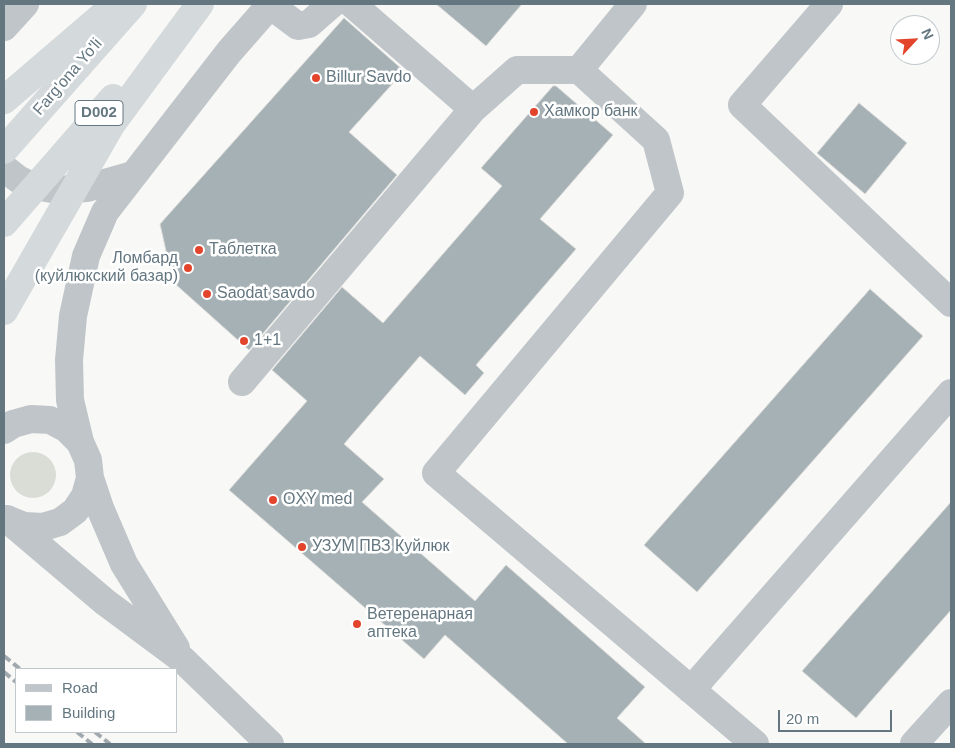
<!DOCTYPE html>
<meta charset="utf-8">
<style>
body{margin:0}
#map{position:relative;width:955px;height:748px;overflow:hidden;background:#f8f8f6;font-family:Arial,sans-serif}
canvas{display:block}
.frame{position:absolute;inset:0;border:5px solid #647781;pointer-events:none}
.legend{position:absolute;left:15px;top:668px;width:162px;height:65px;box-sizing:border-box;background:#fff;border:1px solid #c1c9cd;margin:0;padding:6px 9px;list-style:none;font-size:15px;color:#647781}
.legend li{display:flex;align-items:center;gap:10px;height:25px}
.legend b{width:25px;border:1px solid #c1c9cd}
.north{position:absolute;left:890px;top:15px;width:50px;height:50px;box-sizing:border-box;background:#fff;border:1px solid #c1c9cd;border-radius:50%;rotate:65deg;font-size:14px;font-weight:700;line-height:20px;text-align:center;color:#647781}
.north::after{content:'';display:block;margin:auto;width:18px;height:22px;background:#e2452c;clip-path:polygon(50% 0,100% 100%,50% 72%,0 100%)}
.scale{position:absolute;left:778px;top:710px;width:114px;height:22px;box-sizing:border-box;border:2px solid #647781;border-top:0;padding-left:6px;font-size:15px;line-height:18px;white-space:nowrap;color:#647781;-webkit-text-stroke:4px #fff;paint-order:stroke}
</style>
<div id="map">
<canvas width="955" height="748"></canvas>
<div class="frame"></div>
<ul class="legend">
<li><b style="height:6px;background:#bfc5c8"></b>Road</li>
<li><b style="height:14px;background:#a6b1b5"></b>Building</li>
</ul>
<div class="north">N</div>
<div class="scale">20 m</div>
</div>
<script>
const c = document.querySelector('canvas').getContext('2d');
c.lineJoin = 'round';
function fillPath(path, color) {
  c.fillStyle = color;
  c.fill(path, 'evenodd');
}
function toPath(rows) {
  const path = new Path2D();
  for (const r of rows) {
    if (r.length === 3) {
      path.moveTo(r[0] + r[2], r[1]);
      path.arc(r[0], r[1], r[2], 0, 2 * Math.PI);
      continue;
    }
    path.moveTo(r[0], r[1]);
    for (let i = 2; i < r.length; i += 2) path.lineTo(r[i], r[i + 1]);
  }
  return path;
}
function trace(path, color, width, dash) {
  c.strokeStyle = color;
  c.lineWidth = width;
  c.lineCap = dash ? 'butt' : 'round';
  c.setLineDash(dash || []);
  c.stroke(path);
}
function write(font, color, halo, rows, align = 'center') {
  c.font = font + ' Arial,sans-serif';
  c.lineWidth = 5;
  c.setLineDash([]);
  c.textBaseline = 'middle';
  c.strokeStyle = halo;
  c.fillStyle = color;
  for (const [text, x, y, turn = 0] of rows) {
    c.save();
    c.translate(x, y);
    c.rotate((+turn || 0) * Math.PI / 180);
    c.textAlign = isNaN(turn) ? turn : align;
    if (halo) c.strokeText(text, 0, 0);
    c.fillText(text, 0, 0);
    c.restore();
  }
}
fillPath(toPath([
 [33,475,23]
]), '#d9ddd5');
const building = toPath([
 [436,4,522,4,486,46,436,4],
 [344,18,404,71,349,132,397,175,249,350,173,282,160,224,344,18],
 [553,86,556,86,613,135,540,219,576,249,476,365,484,373,465,395,420,356,344,444,384,479,362,502,475,601,506,565,645,687,617,718,646,744,568,744,445,635,424,659,229,490,307,401,272,370,342,287,383,323,502,186,481,168,553,86],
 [859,103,907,143,865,194,817,153,859,103],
 [870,289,923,336,697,592,644,545,870,289],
 [951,502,951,610,856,718,802,671,951,502]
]);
fillPath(building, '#a6b1b5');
trace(building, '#dadad8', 1);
trace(toPath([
 [352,4,473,109],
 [633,4,579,70,656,140,670,193,436,473,755,744],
 [829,4,742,105,951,303],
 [270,5,298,26,309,24,332,4],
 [4,27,25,4],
 [4,168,18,179,30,185,57,190,87,188,133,175],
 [242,382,473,109,517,70,579,70],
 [4,430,13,424,31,419,50,420,67,429,80,442,88,460,90,478,85,496,75,511,60,522,43,527,24,526,9,520],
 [80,442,70,400,69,360,73,316,86,256,105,212,229,52,271,4],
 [90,478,100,508,124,564,176,648],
 [7,519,105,602,183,660,270,744],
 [691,690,951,393],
 [914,744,951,703]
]), '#bfc5c8', 28);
trace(toPath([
 [4,100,109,10],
 [4,150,133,4],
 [4,223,113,98],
 [4,311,111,125,200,4]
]), '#d4d9dc', 28);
trace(toPath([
 [4,656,20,669],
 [4,672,16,682],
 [77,732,92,744],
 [95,732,110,744]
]), '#a1a9ae', 4, [8, 4]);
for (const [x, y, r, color] of [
 [316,78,5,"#e2452c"],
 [534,112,5,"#e2452c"],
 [199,250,5,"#e2452c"],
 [188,268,5,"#e2452c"],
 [207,294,5,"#e2452c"],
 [244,341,5,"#e2452c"],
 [273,500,5,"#e2452c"],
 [302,547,5,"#e2452c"],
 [357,624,5,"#e2452c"]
]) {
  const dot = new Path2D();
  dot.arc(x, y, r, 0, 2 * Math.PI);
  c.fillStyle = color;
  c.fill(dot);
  trace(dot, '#fff', 2);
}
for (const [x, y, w] of [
 [99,113,48]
]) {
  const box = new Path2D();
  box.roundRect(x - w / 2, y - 12.5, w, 25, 4);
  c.fillStyle = '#fff';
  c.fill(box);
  trace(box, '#647781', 1);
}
write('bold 15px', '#647781', null, [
 ["D002",99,113]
]);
write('16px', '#647781', '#fff', [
 ["Farg'ona Yo'li",68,77,-49]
]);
write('16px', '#647781', '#fff', [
 ["Billur Savdo",326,78],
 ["Хамкор банк",544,112],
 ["Таблетка",209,250],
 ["Ломбард",178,259,"right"],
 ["(куйлюкский базар)",178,277,"right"],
 ["Saodat savdo",217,294],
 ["1+1",254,341],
 ["OXY med",283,500],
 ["УЗУМ ПВЗ Куйлюк",312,547],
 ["Ветеренарная",367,615],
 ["аптека",367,633]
], 'left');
</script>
